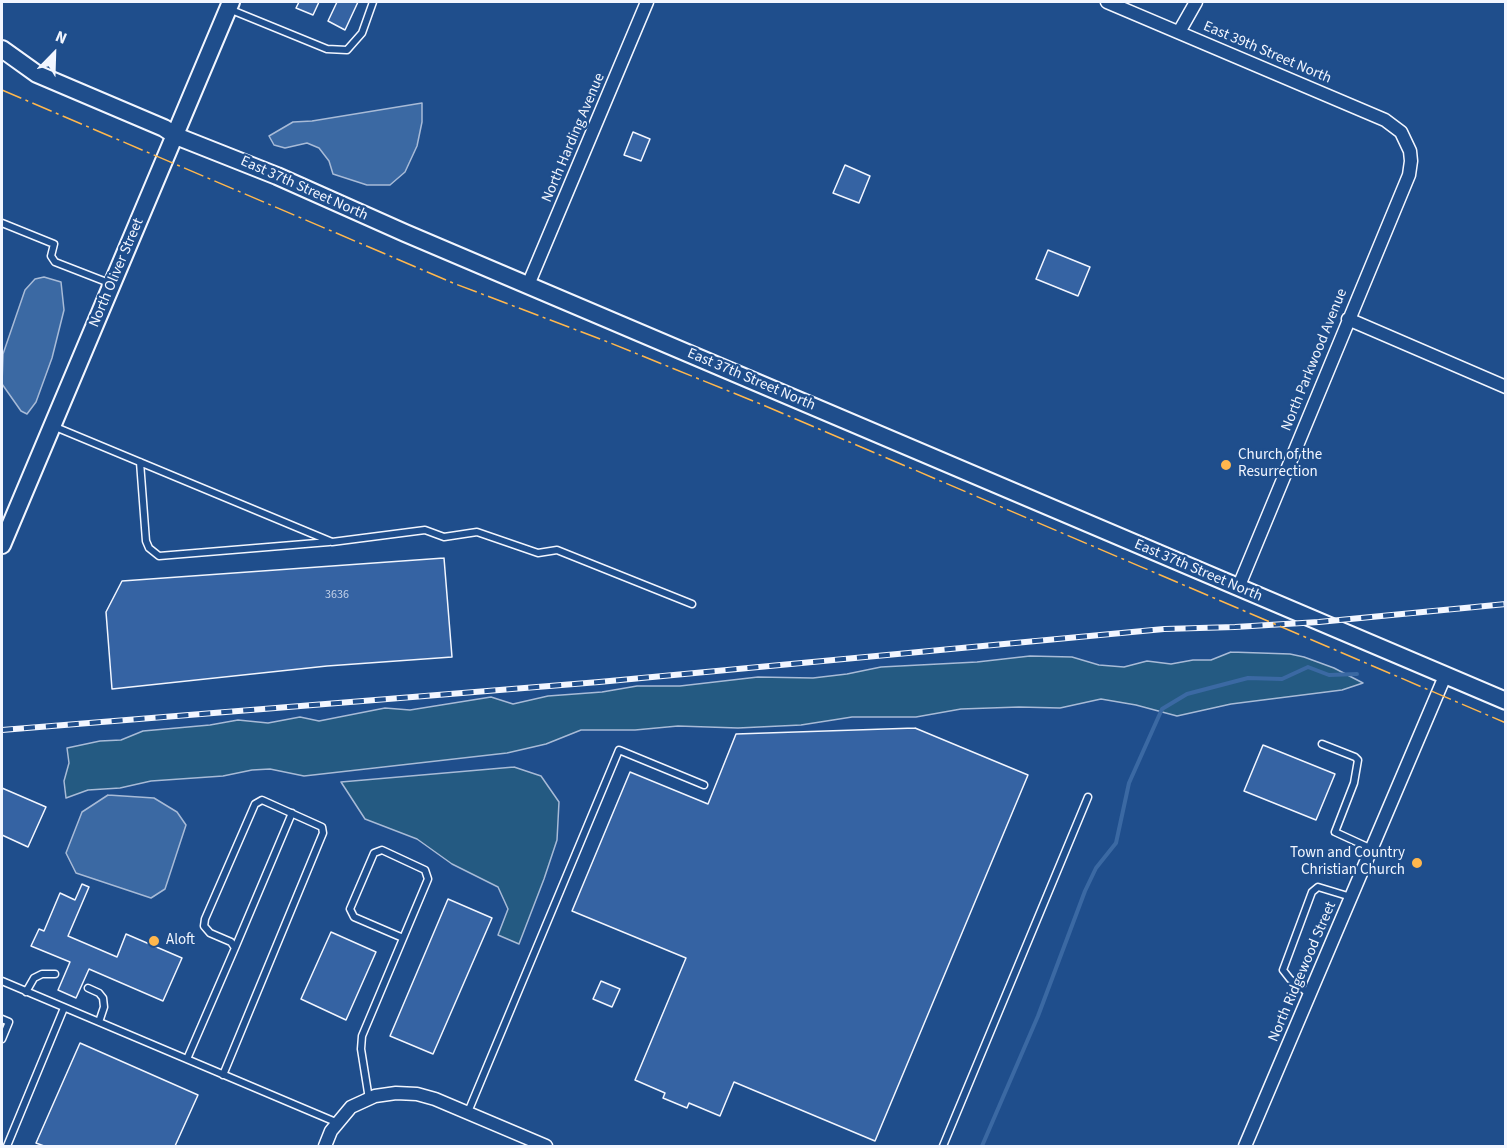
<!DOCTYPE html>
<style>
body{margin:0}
#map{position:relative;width:1507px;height:1148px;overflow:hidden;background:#1f4e8c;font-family:"Source Sans 3",sans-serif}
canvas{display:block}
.frame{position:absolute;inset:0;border:3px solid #f2f6ff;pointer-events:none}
.north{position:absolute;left:24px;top:24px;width:60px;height:60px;-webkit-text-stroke:4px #1f4e8c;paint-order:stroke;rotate:23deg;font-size:16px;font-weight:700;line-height:24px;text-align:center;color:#f2f6ff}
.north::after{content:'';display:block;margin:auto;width:21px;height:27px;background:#f2f6ff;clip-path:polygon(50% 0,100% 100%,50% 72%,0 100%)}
</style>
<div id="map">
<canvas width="1507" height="1148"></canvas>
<div class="frame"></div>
<div class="north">N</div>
</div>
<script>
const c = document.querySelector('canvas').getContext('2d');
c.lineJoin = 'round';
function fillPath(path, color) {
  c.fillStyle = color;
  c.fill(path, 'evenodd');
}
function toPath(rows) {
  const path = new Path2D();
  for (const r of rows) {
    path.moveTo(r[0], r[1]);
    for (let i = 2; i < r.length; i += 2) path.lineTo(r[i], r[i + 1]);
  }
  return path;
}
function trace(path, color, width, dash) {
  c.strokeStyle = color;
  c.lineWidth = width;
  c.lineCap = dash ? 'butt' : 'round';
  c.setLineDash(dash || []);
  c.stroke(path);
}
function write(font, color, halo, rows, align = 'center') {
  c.font = font + ' "Source Sans 3",sans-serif';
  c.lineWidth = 4.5;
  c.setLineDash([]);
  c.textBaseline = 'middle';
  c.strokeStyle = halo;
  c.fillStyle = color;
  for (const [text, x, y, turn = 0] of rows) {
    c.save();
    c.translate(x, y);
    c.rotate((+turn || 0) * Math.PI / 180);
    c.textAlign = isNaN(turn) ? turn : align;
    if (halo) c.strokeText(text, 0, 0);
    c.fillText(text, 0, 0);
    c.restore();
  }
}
const green = toPath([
 [1231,652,1290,654,1304,657,1334,668,1363,683,1342,690,1231,704,1177,716,1136,705,1101,699,1060,708,1019,707,961,709,916,717,852,717,801,725,738,728,678,726,635,730,581,730,546,744,507,753,304,776,270,769,252,770,223,776,151,781,120,788,88,790,66,798,64,781,69,763,67,748,100,741,121,740,143,731,210,725,238,720,268,723,300,717,319,721,385,708,410,710,491,697,513,704,548,696,602,692,637,686,680,686,758,677,813,678,847,674,881,667,977,662,1030,656,1072,657,1099,665,1124,667,1147,661,1171,664,1193,660,1211,660,1231,652],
 [514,767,541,776,559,802,557,840,544,879,519,944,498,935,508,909,498,887,452,864,417,839,365,819,341,782,514,767]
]);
fillPath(green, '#245a82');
trace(green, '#a8bbd7', 1.5);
const water = toPath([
 [422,103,422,122,417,146,405,172,390,185,367,185,333,174,329,161,319,148,307,143,285,148,274,145,269,136,293,122,312,121,422,103],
 [44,277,61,282,64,310,52,358,36,402,27,414,21,411,2,384,3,354,25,290,35,279,44,277],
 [108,795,154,798,177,812,186,825,165,889,151,898,76,873,66,853,82,812,108,795]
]);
fillPath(water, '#3b69a3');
trace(water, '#a8bbd7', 1.5);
trace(toPath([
 [982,1146,1038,1016,1085,891,1096,868,1116,843,1129,783,1162,709,1187,694,1248,678,1282,679,1308,667,1329,675,1357,674]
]), '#3b69a3', 4);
const building = toPath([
 [299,2,319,2,313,15,296,8,299,2],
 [337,2,358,2,345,30,328,21,337,2],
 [633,132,650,139,641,161,624,155,633,132],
 [845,165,870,176,859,203,833,193,845,165],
 [1048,250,1090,267,1078,296,1036,279,1048,250],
 [444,558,452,657,327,666,112,689,106,612,122,581,444,558],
 [915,728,1028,775,875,1141,734,1082,720,1116,689,1103,687,1108,663,1098,665,1093,635,1080,686,958,572,911,630,772,708,804,736,734,915,728],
 [1263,745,1335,774,1316,820,1244,791,1263,745],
 [2,788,46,807,28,847,2,835,2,788],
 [82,884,89,887,68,936,117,957,126,934,182,958,163,1001,89,969,76,998,58,990,70,962,31,946,39,929,44,931,60,893,75,900,82,884],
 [448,899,492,918,433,1054,390,1036,448,899],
 [331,932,376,952,346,1020,301,999,331,932],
 [601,981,620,989,612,1007,593,999,601,981],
 [80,1043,198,1095,175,1146,44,1146,36,1143,80,1043]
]);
fillPath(building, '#3563a3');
trace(building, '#f2f6ff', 1.5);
const lane = toPath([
 [229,9,327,49,347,50,362,33,373,2],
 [2,223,54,244,51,256,55,262,109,283],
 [53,426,332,542,425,530,444,537,477,532,538,553,557,550,692,604],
 [140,462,146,541,149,548,159,556,329,542],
 [1322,744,1355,757,1358,760,1354,783,1335,832,1372,849],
 [235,948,292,813],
 [2,981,338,1123],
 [88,988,99,993,103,998,104,1007,99,1022],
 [26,992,34,978,42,974,55,974],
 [1309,994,1290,979,1283,970,1312,892,1318,887,1351,897],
 [2,1019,9,1022,2,1039],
 [187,1059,235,948,231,942,210,933,204,926,205,919,255,804,262,800,322,827,323,833,223,1075],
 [369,1099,361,1049,362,1036,428,879,425,870,382,850,374,853,350,909,354,917,403,938],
 [468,1112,619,750,704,785],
 [7,1146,64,1008],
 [943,1146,1088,797]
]);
const street = toPath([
 [1107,2,1385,120,1401,132,1410,151,1411,161,1409,175,1238,588],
 [1179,32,1196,2],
 [528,285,647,2],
 [1348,319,1506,387],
 [325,1146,331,1131,351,1107,375,1096,396,1093,417,1094,435,1099,546,1146],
 [1245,1146,1445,676]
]);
const secondary = toPath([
 [2,49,37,74,164,128,176,136,277,176,405,233,1506,701],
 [2,545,231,2]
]);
trace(lane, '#f2f6ff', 9);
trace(street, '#f2f6ff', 15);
trace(secondary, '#f2f6ff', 20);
trace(lane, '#1f4e8c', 6);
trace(street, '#1f4e8c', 12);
trace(secondary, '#1f4e8c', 16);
const rail = toPath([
 [2,730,599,682,1164,629,1235,627,1319,622,1506,604]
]);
trace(rail, '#f2f6ff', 6);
trace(rail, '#1f4e8c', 4, [11]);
trace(toPath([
 [2,90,453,283,608,342,763,405,1506,723]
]), '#ffb74d', 1.5, [21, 4.5, 3, 4.5]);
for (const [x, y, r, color] of [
 [1226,465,6,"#ffb74d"],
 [1417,863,6,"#ffb74d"],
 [154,941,6,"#ffb74d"]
]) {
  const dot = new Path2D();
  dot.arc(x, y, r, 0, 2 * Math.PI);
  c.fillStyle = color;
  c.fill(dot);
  trace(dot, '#1f4e8c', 2);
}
write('12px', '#c3d1e8', null, [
 ["3636",337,595]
]);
write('15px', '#f2f6ff', '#1f4e8c', [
 ["East 39th Street North",1267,53,23],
 ["North Harding Avenue",574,138,-67],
 ["East 37th Street North",304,189,24],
 ["North Oliver Street",117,273,-67],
 ["North Parkwood Avenue",1315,360,-68],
 ["East 37th Street North",751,380,23],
 ["East 37th Street North",1198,571,23],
 ["North Ridgewood Street",1303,972,-67]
]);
write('15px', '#f2f6ff', '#1f4e8c', [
 ["Church of the",1238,456],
 ["Resurrection",1238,473],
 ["Town and Country",1405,854,"right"],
 ["Christian Church",1405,871,"right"],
 ["Aloft",166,941]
], 'left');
</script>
